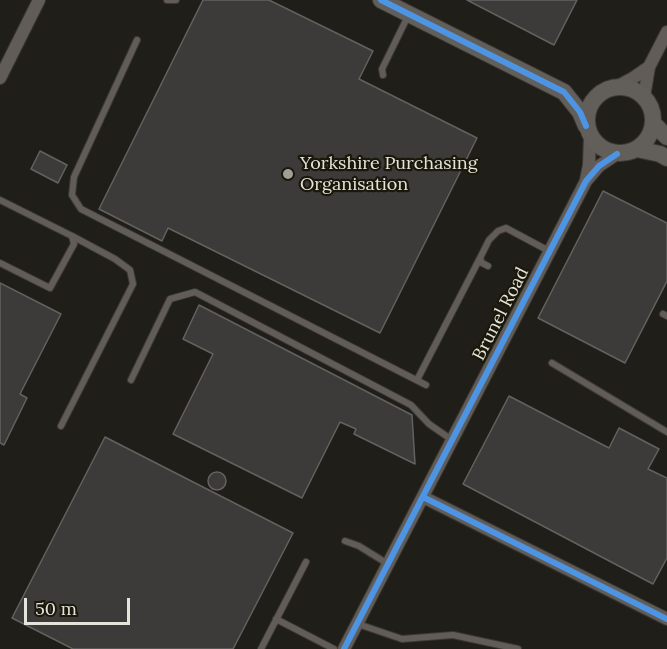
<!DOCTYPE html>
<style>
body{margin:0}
#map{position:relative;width:667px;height:649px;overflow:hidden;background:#201e18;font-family:Lora,serif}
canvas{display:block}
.scale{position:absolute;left:24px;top:598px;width:106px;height:27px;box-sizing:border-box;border:3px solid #e5e4db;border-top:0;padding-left:8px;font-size:18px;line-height:21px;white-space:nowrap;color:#e5e4db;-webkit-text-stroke:4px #1a180b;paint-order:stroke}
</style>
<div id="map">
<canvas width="667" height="649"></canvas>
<div class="scale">50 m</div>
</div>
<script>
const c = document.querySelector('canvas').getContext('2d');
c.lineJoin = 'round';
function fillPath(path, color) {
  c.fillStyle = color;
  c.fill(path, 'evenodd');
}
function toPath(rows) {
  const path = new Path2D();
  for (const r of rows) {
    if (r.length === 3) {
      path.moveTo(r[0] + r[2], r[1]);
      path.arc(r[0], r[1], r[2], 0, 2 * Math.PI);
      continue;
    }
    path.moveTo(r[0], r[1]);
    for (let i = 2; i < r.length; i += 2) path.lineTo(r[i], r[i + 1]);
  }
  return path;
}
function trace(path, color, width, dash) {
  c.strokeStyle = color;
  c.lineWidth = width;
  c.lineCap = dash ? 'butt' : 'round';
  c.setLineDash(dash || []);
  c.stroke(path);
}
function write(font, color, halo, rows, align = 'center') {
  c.font = font + ' Lora,serif';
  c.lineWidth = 4.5;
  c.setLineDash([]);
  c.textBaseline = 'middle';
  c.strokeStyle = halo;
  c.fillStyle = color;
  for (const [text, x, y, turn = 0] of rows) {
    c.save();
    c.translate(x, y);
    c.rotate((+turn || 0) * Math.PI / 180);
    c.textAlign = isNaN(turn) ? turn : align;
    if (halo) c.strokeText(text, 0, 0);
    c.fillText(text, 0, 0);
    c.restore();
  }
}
const building = toPath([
 [203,0,269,0,373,51,359,79,477,138,380,333,168,228,162,241,99,209,203,0],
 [467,0,577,0,554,45,467,0],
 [40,151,67,165,58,183,31,169,40,151],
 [603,191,667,223,667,281,625,363,538,318,603,191],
 [0,283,61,314,20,394,27,398,4,445,0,443,0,283],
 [199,305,412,415,415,464,354,434,356,429,340,422,302,498,173,434,213,354,183,339,199,305],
 [509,396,609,448,619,428,659,449,648,469,667,478,667,558,653,584,463,484,509,396],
 [105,437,293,533,233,649,73,649,12,618,105,437],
 [217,481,9]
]);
fillPath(building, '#3d3a3a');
trace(building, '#646161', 1.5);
const lane = toPath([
 [167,0,176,0],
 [137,40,74,177,72,195,81,209,426,385],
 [383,75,382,69,408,16],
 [0,200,72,236,74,244,50,288,0,263],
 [488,266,482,263,480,258,489,240,498,231,506,228,549,251],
 [663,314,667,316],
 [552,363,667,432],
 [131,380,170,299,195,292,411,405,429,424,452,440],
 [417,380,480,258],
 [61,426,133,284,130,270,115,259,72,236],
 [345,541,359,546,388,564],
 [276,619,334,649],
 [358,624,402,639,453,635,518,649],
 [261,649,306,562]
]);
const street = toPath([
 [0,78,39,0],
 [616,87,633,78,649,67],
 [644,97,649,67,667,32],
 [586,180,589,165,590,136],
 [423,497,667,619],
 [344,649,586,181,599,166,617,154]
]);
const secondary = toPath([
 [381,0,564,92,580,112,586,126],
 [620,120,33],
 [653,123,667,137],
 [637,149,660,154,667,158]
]);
trace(lane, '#3b3934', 8);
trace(street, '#3b3934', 14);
trace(secondary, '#3b3934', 18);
trace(lane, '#615c57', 6);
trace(street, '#615c57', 12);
trace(secondary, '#625e59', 16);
trace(toPath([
 [381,0,564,92,580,112,586,126],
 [423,497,667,619],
 [344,649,586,181,599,166,617,154]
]), '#4d94e3', 6);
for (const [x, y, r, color] of [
 [288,174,6,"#a09f97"]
]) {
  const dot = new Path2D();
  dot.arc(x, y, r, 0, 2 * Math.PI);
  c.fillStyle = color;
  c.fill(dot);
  trace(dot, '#1a180b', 2);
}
write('18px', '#e5e4db', '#1a180b', [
 ["Yorkshire Purchasing",300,164],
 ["Organisation",300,185]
], 'left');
write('18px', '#e5e4db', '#1a180b', [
 ["Brunel Road",501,314,-63]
]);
</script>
